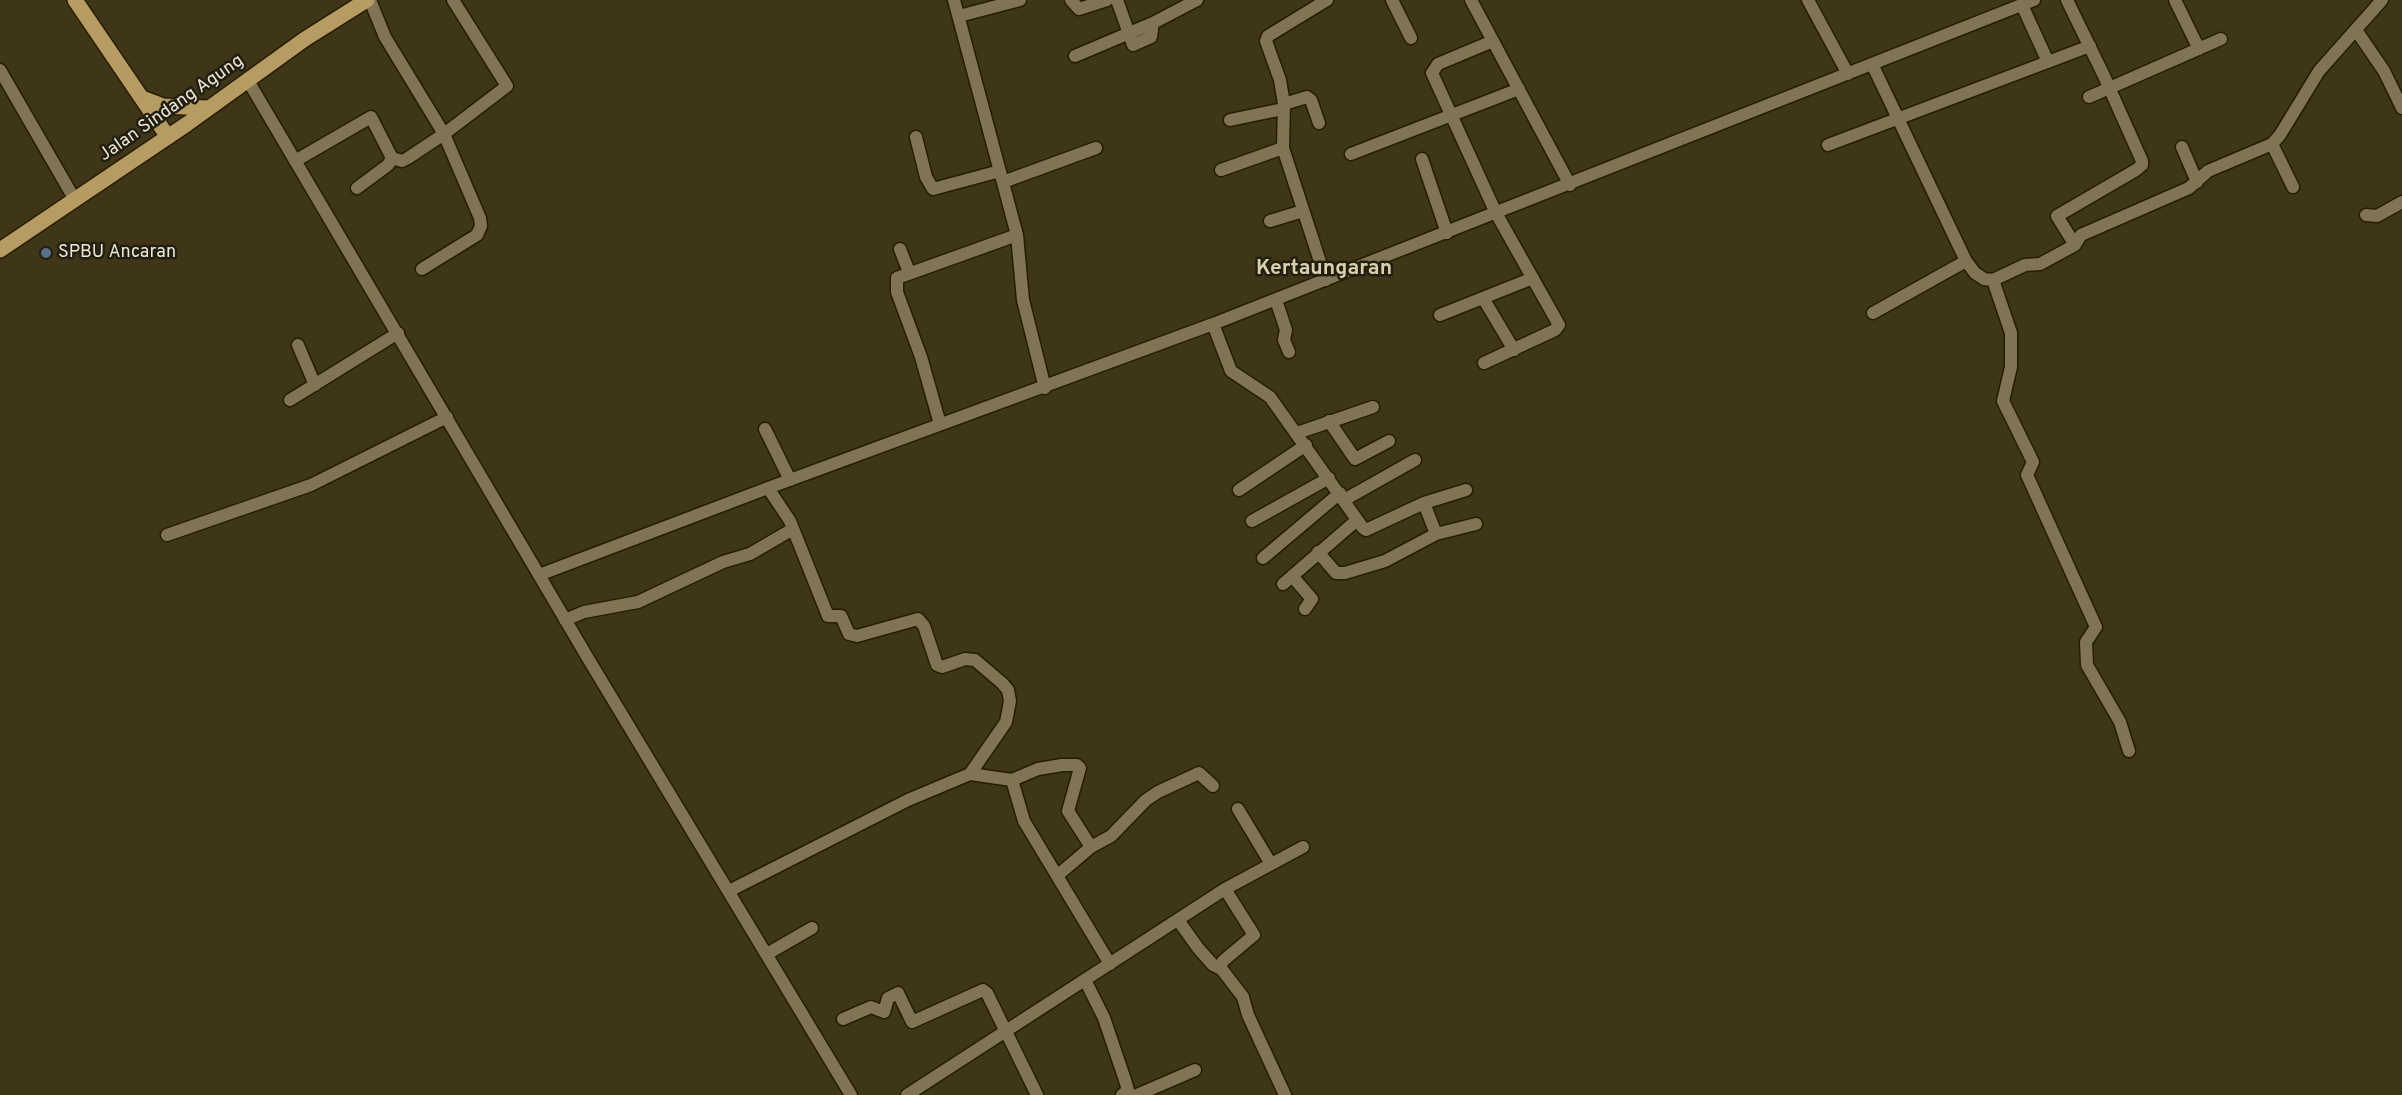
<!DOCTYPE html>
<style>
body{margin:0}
canvas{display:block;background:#3f3617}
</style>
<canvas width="2402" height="1095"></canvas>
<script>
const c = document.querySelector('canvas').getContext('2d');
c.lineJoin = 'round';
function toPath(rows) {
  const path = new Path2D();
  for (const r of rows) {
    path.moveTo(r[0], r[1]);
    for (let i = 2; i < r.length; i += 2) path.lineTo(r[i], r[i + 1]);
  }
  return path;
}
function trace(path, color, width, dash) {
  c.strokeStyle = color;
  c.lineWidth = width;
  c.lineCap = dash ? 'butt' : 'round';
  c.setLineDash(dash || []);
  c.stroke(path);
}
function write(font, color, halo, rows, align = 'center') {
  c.font = font + ' Overpass,sans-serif';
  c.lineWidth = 5;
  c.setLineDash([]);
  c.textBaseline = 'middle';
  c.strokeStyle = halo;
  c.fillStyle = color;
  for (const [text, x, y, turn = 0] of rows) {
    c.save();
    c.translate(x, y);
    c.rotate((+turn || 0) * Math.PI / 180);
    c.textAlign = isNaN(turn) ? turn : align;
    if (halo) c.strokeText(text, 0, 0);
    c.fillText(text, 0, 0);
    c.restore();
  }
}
const minor = toPath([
 [370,0,385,37,444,134,408,158,402,161,392,158],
 [954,0,1017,235,1023,300,1045,388],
 [1071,0,1079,9,1107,0],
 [1117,0,1133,45,1151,37,1153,23,1197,0],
 [1392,0,1411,38],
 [1471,0,1570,185],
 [1808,0,1848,74],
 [2067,0,2104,76,2142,161,2142,165,2136,170,2057,216,2075,245],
 [2175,0,2199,49],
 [2022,5,2048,62],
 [959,16,1020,0],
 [2356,30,2384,71,2402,108],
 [1075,56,1153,23],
 [1872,64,1966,261,1975,273,1984,279,1993,280,2025,265,2040,264,2075,245,2081,235,2189,188,2208,171,2272,144,2280,135,2319,71,2382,0],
 [0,70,75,200],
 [247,79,589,660,851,1095],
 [2089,97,2221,39],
 [1284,104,1307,97,1311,100,1319,123],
 [1230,120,1283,109],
 [916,137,926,177,933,189,1000,171],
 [2272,144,2293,187],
 [1828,145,2090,46],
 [2182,147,2197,182],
 [1351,154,1519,89],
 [1422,159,1447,233],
 [295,161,371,117,392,158,388,165,357,188],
 [1221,170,1283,148],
 [1003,182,1096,148],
 [2366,215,2377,216,2402,202],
 [1270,221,1303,211],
 [900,249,909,272],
 [422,269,477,235,481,226,480,218,444,134,507,86,453,0],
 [1326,280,1283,148,1284,104,1280,80,1266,41,1268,36,1327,0],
 [1993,280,2011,333,2011,367,2003,401,2033,462,2027,475,2096,627,2086,642,2087,665,2120,722,2129,751],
 [1483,298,1514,350],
 [1276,300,1286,330,1284,340,1289,352],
 [1873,313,1966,261],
 [1440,315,1533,278],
 [1213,324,1231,371,1270,397,1363,528,1366,530,1424,503,1436,534],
 [298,345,315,385],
 [1484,363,1555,330,1559,325,1496,213,1432,73,1438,64,1493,41],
 [290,400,398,333],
 [1329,421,1355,459,1389,441],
 [940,424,921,357,897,292,897,278,1017,235],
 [765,429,790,480],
 [1297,433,1373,407],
 [1239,490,1306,445],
 [1344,500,1415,460],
 [1424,503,1466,490],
 [1252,521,1329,478],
 [167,535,311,485,447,417],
 [1318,552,1336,573,1345,573,1385,561,1436,534,1476,524],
 [1263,558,1340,493],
 [539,575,768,488,1213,324,2034,0],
 [1292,576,1312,599,1305,609],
 [1283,584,1357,520],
 [565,620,584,612,638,602,723,562,750,554,793,529],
 [970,774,1012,780,1024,821,1110,964],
 [1012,780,1038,769,1062,765,1077,765,1080,768,1068,811,1091,847,1058,875],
 [1238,809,1271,864],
 [1091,847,1111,836,1146,800,1158,792,1199,773,1213,786],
 [1225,889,1254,935,1223,961,1220,967,1243,997,1248,1015,1285,1095],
 [729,891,908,800,970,774,1006,722,1010,701,1008,690,1002,683,975,660,965,659,942,667,937,665,924,626,918,619,857,636,849,634,841,616,828,616,790,521,768,488],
 [1178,920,1198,948,1213,965,1221,969],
 [767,954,812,928],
 [1085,980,1104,1018,1125,1080,1128,1090,1122,1095],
 [843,1019,871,1007,884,1012,888,998,898,993,912,1022,983,990,987,993,1037,1095],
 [907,1095,1225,889,1303,847],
 [1137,1095,1195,1070]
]);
const major = toPath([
 [75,0,168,137],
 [142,98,163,106,208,108],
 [0,250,187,124,305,39,367,0]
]);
trace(minor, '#261d00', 15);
trace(major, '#261d00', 18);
trace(minor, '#7f7554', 12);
trace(major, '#b69b62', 15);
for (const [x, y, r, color] of [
 [46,253,6,"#5c6f8a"]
]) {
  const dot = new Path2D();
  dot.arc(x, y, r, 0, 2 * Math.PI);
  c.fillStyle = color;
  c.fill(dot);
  trace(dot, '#221e10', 2);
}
write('18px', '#ece7d5', '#221e10', [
 ["Jalan Sindang Agung",172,109,-35]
]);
write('18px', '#ece7d5', '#221e10', [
 ["SPBU Ancaran",58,253]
], 'left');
write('bold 21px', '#dacfac', '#221e10', [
 ["Kertaungaran",1324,270]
]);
</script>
